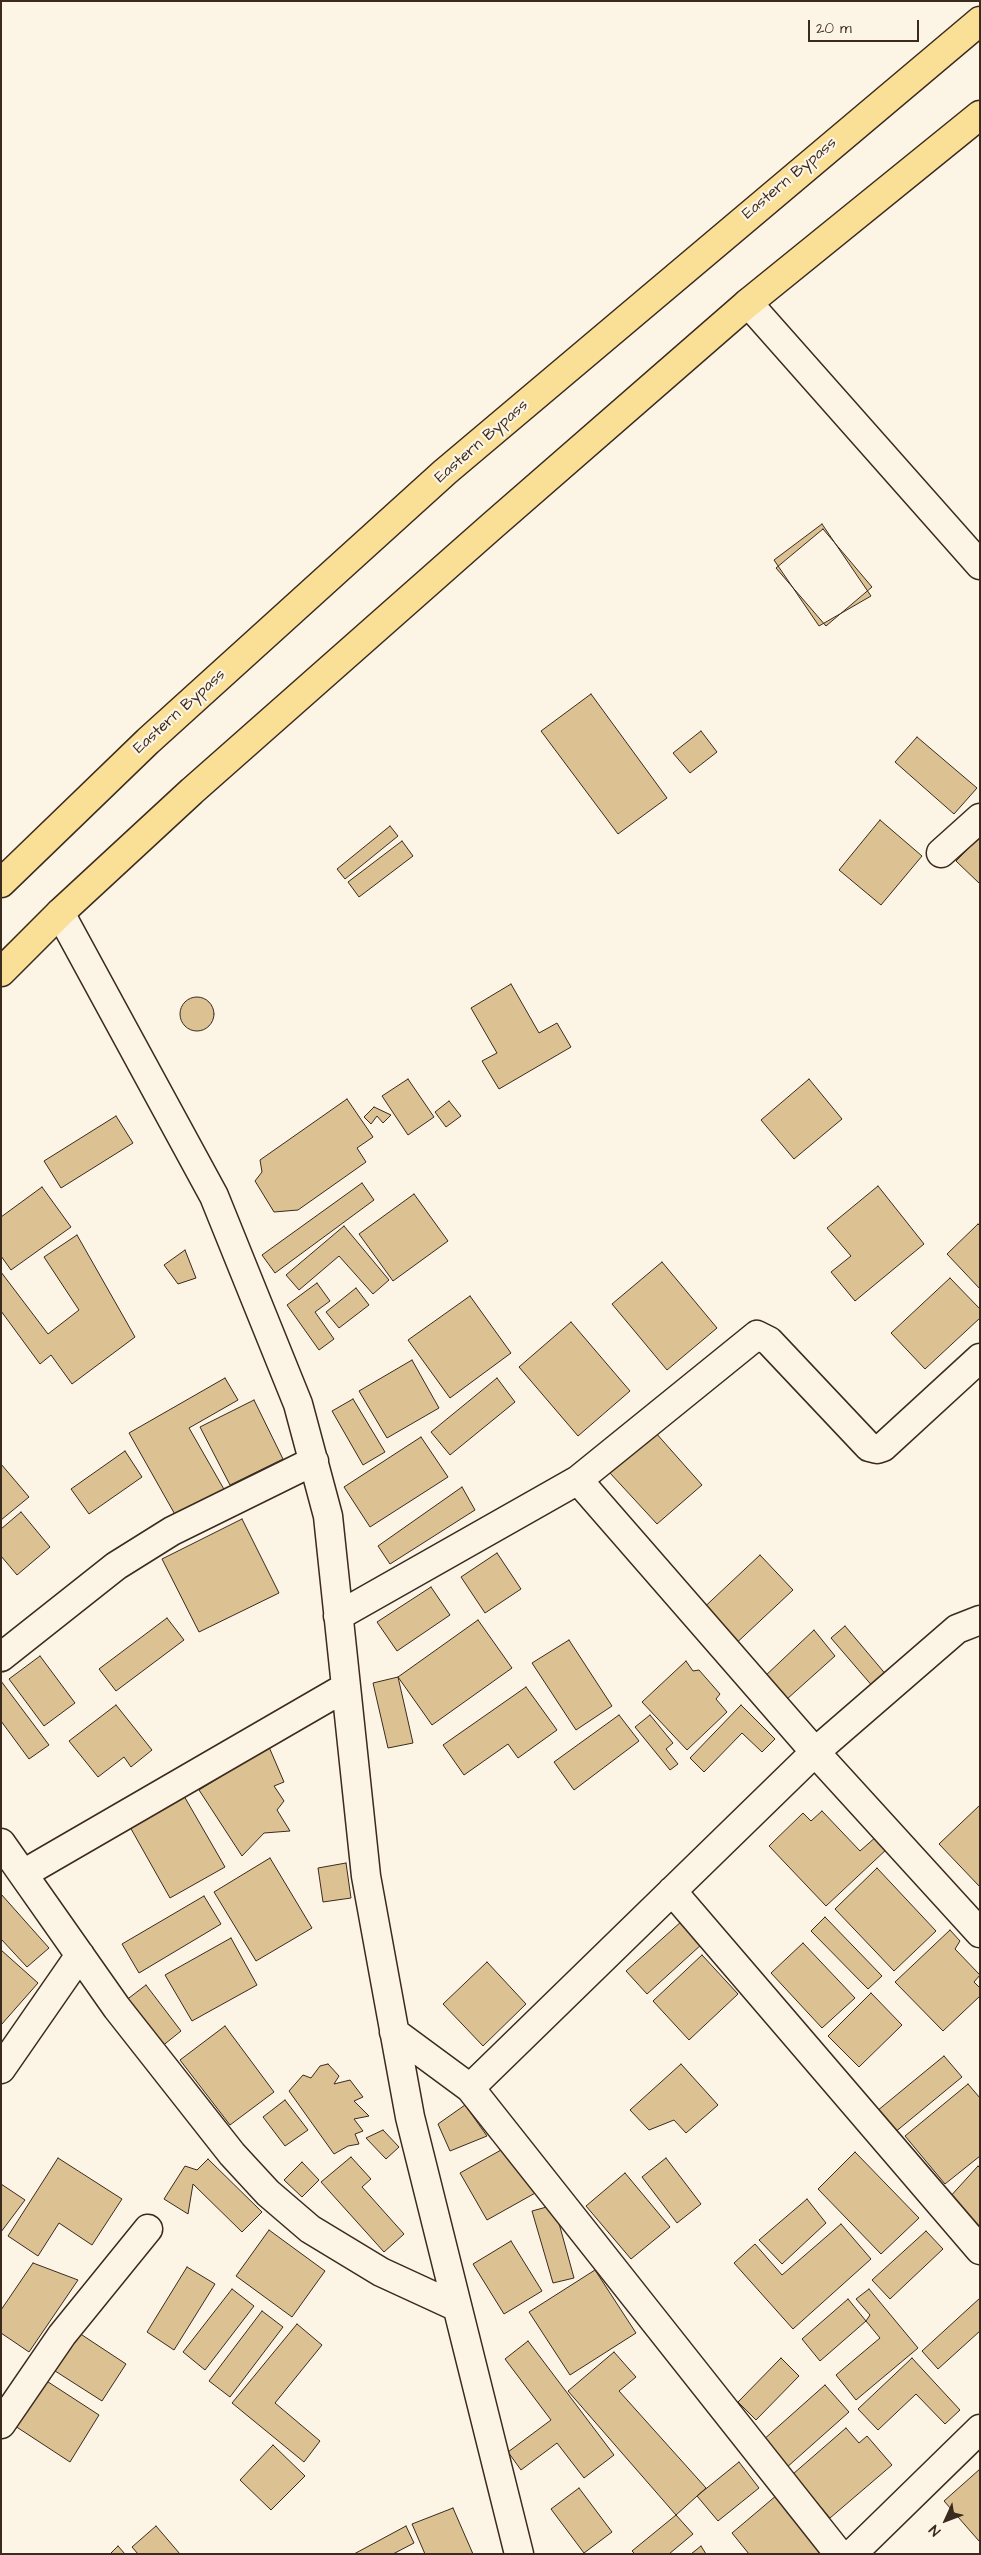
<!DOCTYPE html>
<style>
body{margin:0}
#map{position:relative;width:981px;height:2555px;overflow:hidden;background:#fcf5e5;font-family:"Architects Daughter",sans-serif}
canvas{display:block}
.frame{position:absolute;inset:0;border:2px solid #3b2a1e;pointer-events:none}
.north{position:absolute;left:921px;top:2495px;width:50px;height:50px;-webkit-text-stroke:4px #fcf5e5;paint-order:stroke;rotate:227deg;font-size:14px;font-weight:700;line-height:20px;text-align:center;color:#3b2a1e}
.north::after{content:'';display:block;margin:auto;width:18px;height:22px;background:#3b2a1e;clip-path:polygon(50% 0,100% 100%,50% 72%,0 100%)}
.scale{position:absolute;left:808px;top:20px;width:111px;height:22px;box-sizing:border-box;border:2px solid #3b2a1e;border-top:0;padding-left:6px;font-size:15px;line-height:18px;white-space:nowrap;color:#3b2a1e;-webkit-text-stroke:4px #fcf5e5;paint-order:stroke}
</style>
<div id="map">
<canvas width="981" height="2555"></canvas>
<div class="frame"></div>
<div class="north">N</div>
<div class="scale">20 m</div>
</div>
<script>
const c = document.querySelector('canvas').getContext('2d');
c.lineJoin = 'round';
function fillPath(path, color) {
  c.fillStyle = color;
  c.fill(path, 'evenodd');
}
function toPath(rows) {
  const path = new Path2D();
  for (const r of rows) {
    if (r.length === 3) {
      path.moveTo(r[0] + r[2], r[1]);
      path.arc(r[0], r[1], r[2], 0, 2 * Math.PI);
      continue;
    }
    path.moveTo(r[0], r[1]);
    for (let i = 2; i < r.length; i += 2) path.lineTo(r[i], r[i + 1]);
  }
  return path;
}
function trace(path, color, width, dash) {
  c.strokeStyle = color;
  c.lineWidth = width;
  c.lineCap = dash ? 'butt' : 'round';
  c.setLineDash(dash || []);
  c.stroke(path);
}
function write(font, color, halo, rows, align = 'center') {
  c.font = font + ' "Architects Daughter",sans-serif';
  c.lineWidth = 4.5;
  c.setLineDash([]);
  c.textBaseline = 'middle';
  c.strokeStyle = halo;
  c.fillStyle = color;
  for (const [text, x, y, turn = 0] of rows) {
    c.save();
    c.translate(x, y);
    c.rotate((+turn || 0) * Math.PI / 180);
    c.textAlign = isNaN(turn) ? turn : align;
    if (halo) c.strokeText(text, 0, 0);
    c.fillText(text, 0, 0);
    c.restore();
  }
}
const building = toPath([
 [822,524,871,596,819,626,774,560,822,524],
 [823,529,872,587,826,626,776,568,823,529],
 [591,694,667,798,618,834,541,731,591,694],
 [701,731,717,752,690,773,673,753,701,731],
 [917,737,977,788,954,814,895,762,917,737],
 [880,820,922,856,881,905,839,870,880,820],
 [390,826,398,836,345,879,337,869,390,826],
 [980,837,980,884,956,861,980,837],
 [402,841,413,856,359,897,348,882,402,841],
 [511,984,539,1033,557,1023,571,1047,499,1089,482,1061,497,1053,471,1008,511,984],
 [197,1014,17],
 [408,1079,434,1117,408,1135,382,1096,408,1079],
 [809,1079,842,1119,794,1159,761,1120,809,1079],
 [347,1099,373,1137,357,1148,366,1162,298,1210,274,1212,255,1181,262,1172,260,1160,347,1099],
 [449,1101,461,1116,446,1127,435,1112,449,1101],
 [374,1107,391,1115,383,1123,377,1116,371,1124,364,1117,374,1107],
 [116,1116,133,1143,61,1188,44,1161,116,1116],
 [362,1183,374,1200,275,1273,262,1255,362,1183],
 [878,1186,924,1244,855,1301,831,1272,851,1256,827,1228,878,1186],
 [42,1187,71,1227,11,1270,1,1256,1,1217,42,1187],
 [414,1194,448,1241,393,1281,359,1234,414,1194],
 [978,1224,980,1226,980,1289,947,1254,978,1224],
 [344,1226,389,1280,373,1294,339,1256,299,1290,286,1275,344,1226],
 [77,1235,135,1337,72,1384,51,1355,40,1364,1,1311,1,1272,48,1334,79,1310,44,1257,77,1235],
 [185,1250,196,1278,178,1284,164,1265,185,1250],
 [662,1262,717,1328,667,1370,612,1304,662,1262],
 [950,1278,980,1309,980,1318,925,1369,891,1333,950,1278],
 [317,1283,330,1301,315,1312,334,1339,319,1350,287,1305,317,1283],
 [356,1288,369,1305,339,1328,326,1312,356,1288],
 [470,1296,511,1353,450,1398,408,1340,470,1296],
 [571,1322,630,1391,578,1436,519,1367,571,1322],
 [412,1360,439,1408,387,1438,359,1391,412,1360],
 [225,1378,238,1400,189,1428,225,1491,177,1518,129,1433,225,1378],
 [497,1378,515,1402,450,1455,431,1432,497,1378],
 [353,1399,385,1452,363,1465,332,1411,353,1399],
 [254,1400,283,1459,230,1485,200,1427,254,1400],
 [655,1432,702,1485,657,1524,610,1473,655,1432],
 [421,1437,448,1477,370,1527,344,1487,421,1437],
 [125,1451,142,1477,89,1514,71,1489,125,1451],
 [1,1464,29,1497,1,1520,1,1464],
 [462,1487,475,1510,390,1564,378,1546,462,1487],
 [21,1512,50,1547,17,1575,1,1556,1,1529,21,1512],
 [242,1519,279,1593,199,1632,162,1559,242,1519],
 [497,1553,521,1589,485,1613,461,1577,497,1553],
 [760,1555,793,1590,730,1649,697,1614,760,1555],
 [431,1587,450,1615,397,1651,377,1622,431,1587],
 [167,1618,184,1640,116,1691,99,1669,167,1618],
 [478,1620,512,1668,432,1725,398,1677,478,1620],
 [845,1626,888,1677,874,1688,831,1638,845,1626],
 [814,1630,835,1656,787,1699,764,1677,814,1630],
 [569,1640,612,1706,576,1730,532,1663,569,1640],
 [40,1656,75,1703,44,1726,9,1679,40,1656],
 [686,1661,693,1671,699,1670,720,1694,716,1699,727,1712,687,1750,642,1702,686,1661],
 [398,1677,413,1743,388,1748,373,1683,398,1677],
 [1,1681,49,1745,29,1759,1,1721,1,1681],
 [526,1687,557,1730,518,1758,508,1744,464,1775,443,1745,526,1687],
 [116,1705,152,1750,131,1767,124,1757,98,1777,69,1741,116,1705],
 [741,1705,775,1739,762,1752,742,1733,704,1772,690,1758,741,1705],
 [619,1715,639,1741,574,1790,554,1762,619,1715],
 [650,1715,673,1743,666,1749,678,1764,670,1770,635,1727,650,1715],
 [269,1747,284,1782,274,1786,284,1801,277,1810,290,1831,264,1833,242,1856,199,1790,269,1747],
 [184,1796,225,1867,170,1898,130,1827,184,1796],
 [980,1805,980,1887,939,1844,980,1805],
 [822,1811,860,1851,877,1836,888,1848,826,1906,769,1846,803,1813,811,1821,822,1811],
 [270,1858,312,1928,256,1961,214,1892,270,1858],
 [346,1863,351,1898,323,1902,318,1868,346,1863],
 [877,1868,936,1931,894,1971,835,1909,877,1868],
 [1,1894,49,1948,27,1967,1,1939,1,1894],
 [204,1896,221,1924,139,1973,122,1944,204,1896],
 [825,1917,882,1976,868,1989,811,1931,825,1917],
 [682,1921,702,1944,647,1994,626,1971,682,1921],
 [950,1930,960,1941,955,1949,980,1975,974,1982,980,1988,980,1996,943,2031,895,1982,950,1930],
 [231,1938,257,1985,192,2021,165,1975,231,1938],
 [803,1943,855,1998,822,2028,771,1973,803,1943],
 [1,1950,38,1983,1,2025,1,1950],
 [702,1955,738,1994,689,2040,653,2001,702,1955],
 [487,1962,526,2004,483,2046,443,2004,487,1962],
 [146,1985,181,2031,161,2047,125,2001,146,1985],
 [871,1993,902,2025,859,2067,828,2036,871,1993],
 [225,2026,274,2092,230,2125,180,2060,225,2026],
 [944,2056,962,2077,894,2133,877,2111,944,2056],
 [328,2064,339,2076,334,2084,350,2080,363,2097,354,2101,369,2116,354,2119,363,2131,355,2134,359,2144,348,2146,334,2154,289,2091,303,2075,311,2078,320,2066,328,2064],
 [681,2064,718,2105,686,2133,674,2120,649,2130,630,2110,681,2064],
 [968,2084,980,2098,980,2156,945,2184,905,2136,968,2084],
 [285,2100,308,2130,285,2146,263,2117,285,2100],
 [465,2105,487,2136,450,2151,438,2124,465,2105],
 [383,2130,399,2147,386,2159,366,2138,383,2130],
 [510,2145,537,2192,487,2220,460,2173,510,2145],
 [855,2152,919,2218,881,2254,818,2189,855,2152],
 [351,2157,371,2179,362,2187,404,2234,384,2252,321,2182,351,2157],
 [58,2158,122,2199,92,2245,59,2223,38,2256,8,2236,58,2158],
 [666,2158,701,2204,677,2223,642,2177,666,2158],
 [208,2159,262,2212,242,2232,193,2184,188,2214,164,2199,185,2166,197,2170,208,2159],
 [302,2162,319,2180,302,2197,284,2180,302,2162],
 [978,2166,980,2168,980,2228,948,2199,978,2166],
 [625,2173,670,2227,631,2259,586,2206,625,2173],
 [1,2184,25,2200,1,2232,1,2184],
 [807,2199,826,2223,782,2264,759,2240,807,2199],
 [554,2205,574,2278,553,2283,532,2211,554,2205],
 [841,2224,871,2259,793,2329,734,2263,755,2244,782,2275,841,2224],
 [269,2230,325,2271,292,2317,236,2276,269,2230],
 [926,2231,943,2249,890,2299,872,2280,926,2231],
 [511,2241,542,2291,504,2314,473,2264,511,2241],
 [33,2263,78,2280,29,2352,1,2333,1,2310,33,2263],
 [187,2267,215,2284,174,2350,147,2332,187,2267],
 [595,2270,636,2333,570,2375,529,2312,595,2270],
 [232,2289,254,2306,205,2370,183,2352,232,2289],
 [869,2289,918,2348,856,2400,836,2375,880,2338,866,2321,870,2315,856,2299,869,2289],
 [980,2298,980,2331,938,2369,922,2351,980,2298],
 [848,2299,866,2321,820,2361,802,2339,848,2299],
 [262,2311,283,2327,230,2397,209,2381,262,2311],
 [297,2324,322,2345,275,2403,320,2441,304,2462,232,2403,297,2324],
 [76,2331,126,2364,102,2401,52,2369,76,2331],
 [528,2341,614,2455,584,2478,557,2443,521,2470,508,2452,551,2420,505,2359,528,2341],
 [614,2352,636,2377,619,2391,706,2488,676,2515,568,2391,614,2352],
 [781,2358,799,2376,756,2420,738,2402,781,2358],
 [912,2358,960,2410,945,2424,916,2394,878,2430,858,2409,912,2358],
 [42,2378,99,2415,70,2462,12,2424,42,2378],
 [825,2385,849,2412,786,2468,762,2441,825,2385],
 [846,2428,859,2443,867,2436,892,2465,830,2518,793,2474,846,2428],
 [273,2445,305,2476,271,2510,240,2480,273,2445],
 [739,2462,759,2488,718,2521,697,2496,739,2462],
 [980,2469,980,2541,979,2541,944,2501,980,2469],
 [579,2488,612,2532,584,2553,551,2509,579,2488],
 [777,2495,826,2554,749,2554,732,2533,777,2495],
 [453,2508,473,2554,425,2554,412,2524,453,2508],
 [676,2515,693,2534,669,2554,635,2554,632,2551,676,2515],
 [156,2526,180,2554,138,2554,132,2547,156,2526],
 [406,2526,414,2543,393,2554,354,2554,406,2526],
 [118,2546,125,2554,110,2554,118,2546],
 [701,2546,706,2554,691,2554,701,2546]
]);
fillPath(building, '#dcc292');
trace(building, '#3b2a1e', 1);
const street = toPath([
 [748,303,980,565],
 [941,853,980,818],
 [60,913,214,1196,298,1404,328,1516,366,1876,410,2117,519,2554],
 [578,1480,815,1752,980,1933],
 [338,1616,578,1480,757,1335,769,1341,869,1447,877,1449,883,1447,980,1358],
 [1,1657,116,1566,172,1531,314,1461],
 [1,1843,117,2008,232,2154,268,2193,310,2229,381,2272,457,2307],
 [23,1874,346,1687],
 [672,1891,980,2250],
 [394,2032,470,2088,839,2554],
 [1,2069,80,1955],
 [470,2088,815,1752,957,1629,980,1620],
 [1,2424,62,2335,148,2229],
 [852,2554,980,2429]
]);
const primary = toPath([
 [1,883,148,741,445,472,980,21],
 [1,972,60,913,192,791,492,526,748,303,980,115]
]);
trace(street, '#3b2a1e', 31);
trace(primary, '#3b2a1e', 31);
trace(street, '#fcf5e5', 28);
trace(primary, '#fadf96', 28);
write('16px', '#3b2a1e', '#fcf5e5', [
 ["Eastern Bypass",790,179,-40],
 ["Eastern Bypass",482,442,-41],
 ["Eastern Bypass",180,712,-42]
]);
</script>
